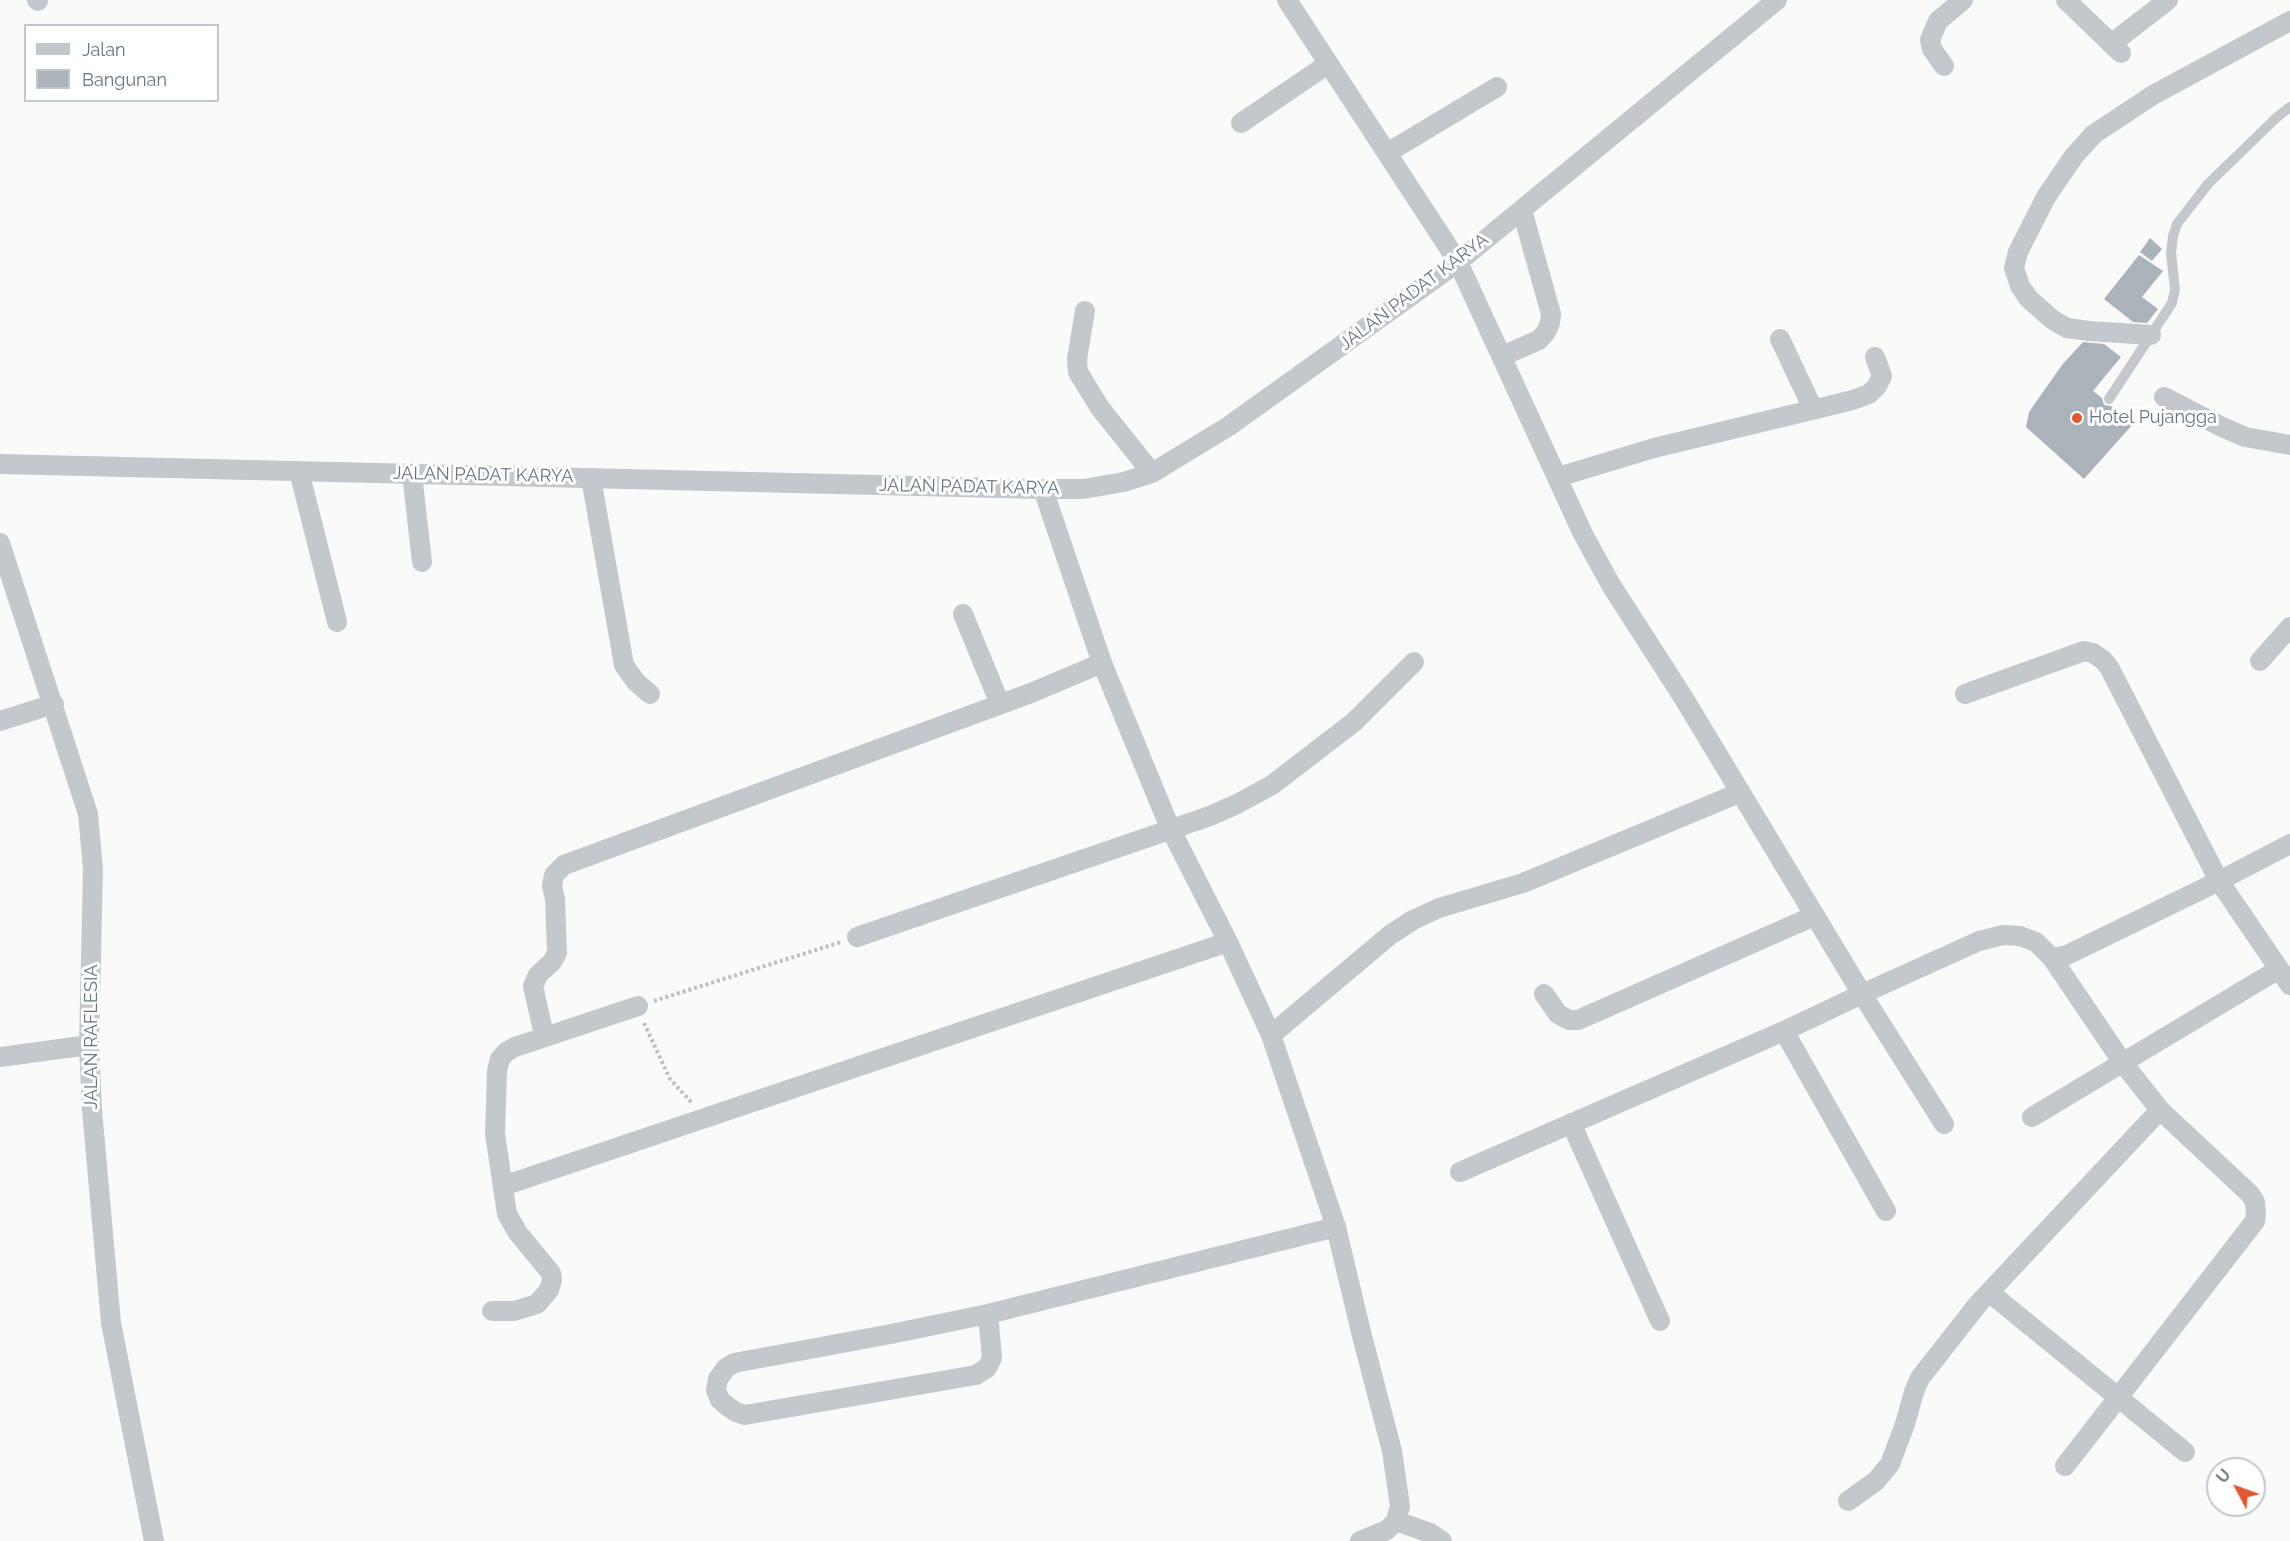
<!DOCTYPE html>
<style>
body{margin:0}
#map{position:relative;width:2290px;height:1541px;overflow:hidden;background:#fafaf8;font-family:Raleway,sans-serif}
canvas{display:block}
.legend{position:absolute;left:24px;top:24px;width:195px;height:78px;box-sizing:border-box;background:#fff;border:2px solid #c1c8cd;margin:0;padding:8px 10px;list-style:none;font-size:18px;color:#657683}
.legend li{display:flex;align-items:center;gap:12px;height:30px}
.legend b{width:30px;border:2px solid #c1c8cd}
.north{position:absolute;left:2206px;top:1457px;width:60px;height:60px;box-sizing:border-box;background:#fff;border:2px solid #c1c8cd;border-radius:50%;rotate:311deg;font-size:16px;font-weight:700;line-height:24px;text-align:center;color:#657683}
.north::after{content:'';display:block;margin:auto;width:21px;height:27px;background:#e4572e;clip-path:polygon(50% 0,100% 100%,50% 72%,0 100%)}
</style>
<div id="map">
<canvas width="2290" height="1541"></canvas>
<ul class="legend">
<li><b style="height:8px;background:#c3c8cc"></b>Jalan</li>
<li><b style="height:16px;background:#aab3b9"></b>Bangunan</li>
</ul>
<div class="north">U</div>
</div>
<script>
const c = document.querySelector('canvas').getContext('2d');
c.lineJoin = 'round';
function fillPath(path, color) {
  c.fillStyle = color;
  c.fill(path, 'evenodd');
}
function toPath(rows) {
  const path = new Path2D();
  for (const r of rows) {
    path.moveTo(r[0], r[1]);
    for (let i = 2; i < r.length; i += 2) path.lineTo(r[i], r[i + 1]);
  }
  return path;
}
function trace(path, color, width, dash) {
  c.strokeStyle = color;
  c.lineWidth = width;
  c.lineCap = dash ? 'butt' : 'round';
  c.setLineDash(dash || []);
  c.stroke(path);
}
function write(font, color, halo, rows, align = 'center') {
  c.font = font + ' Raleway,sans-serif';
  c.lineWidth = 6;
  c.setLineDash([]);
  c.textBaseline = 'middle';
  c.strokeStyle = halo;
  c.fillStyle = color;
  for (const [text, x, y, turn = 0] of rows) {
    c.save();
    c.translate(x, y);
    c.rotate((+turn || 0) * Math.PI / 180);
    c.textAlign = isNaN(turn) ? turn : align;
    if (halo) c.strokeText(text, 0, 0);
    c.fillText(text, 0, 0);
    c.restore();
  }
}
fillPath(toPath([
 [2150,238,2162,249,2152,261,2140,252],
 [2139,255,2163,271,2142,297,2158,309,2147,323,2133,322,2104,299],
 [2083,342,2104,344,2121,357,2093,391,2102,398,2104,405,2111,406,2133,424,2084,479,2026,427,2029,412,2062,365]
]), '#aab3b9');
trace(toPath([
 [654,1001,841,942],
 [644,1023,670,1079,692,1103]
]), '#bbbfc2', 4, [3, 3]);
trace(toPath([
 [2109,399,2172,303,2175,290,2171,253,2173,236,2177,224,2208,184,2276,118,2290,107]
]), '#c3c8cc', 10);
trace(toPath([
 [37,0,38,1],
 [1287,0,1458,262,1583,534,1611,585,1683,697,1862,994,1979,941,2003,935,2020,936,2036,942,2052,958,2067,955,2219,881,2290,844],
 [2066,0,2121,53],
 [2111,44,2168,0],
 [1944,66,1932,49,1930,40,1938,21,1963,0],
 [1241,123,1328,64],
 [1387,153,1497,87],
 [1085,311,1077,359,1078,372,1100,408,1152,473],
 [2151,335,2089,331,2067,328,2053,320,2029,299,2020,286,2014,268,2018,252,2046,197,2074,156,2094,134,2153,95,2290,21],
 [1780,339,1813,409],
 [1502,356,1539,340,1546,332,1550,323,1551,314,1522,210],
 [2164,397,2220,426,2245,437,2290,445],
 [0,464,1043,489,1083,489,1124,482,1152,473,1229,426,1458,262,1777,0],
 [299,471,337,622],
 [412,474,422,562],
 [1558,477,1654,448,1853,400,1869,394,1877,386,1882,376,1875,357],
 [591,478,624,665,636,682,650,694],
 [1043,489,1102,663,1170,828,1228,942,1271,1035],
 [0,543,88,814,93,869,89,1045,92,1110,111,1323,154,1541],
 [963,614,1000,704],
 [2260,661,2290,627],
 [1965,694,2084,651,2093,653,2103,660,2109,667,2219,881,2290,985],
 [0,721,54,704],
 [857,937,1210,816,1237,804,1272,785,1354,722,1414,662],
 [1544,994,1558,1014,1569,1020,1578,1020,1814,916],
 [1784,1031,1886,1211],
 [544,1035,533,986,538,975,552,962,557,953,555,899,552,886,554,875,564,865,1031,693,1102,663],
 [0,1057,89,1045],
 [2032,1117,2279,969],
 [1571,1123,1660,1321],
 [1460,1172,1784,1031,1862,994,1944,1124],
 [503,1186,1228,942],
 [1989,1292,2185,1452],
 [492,1311,514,1311,537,1304,549,1290,552,1280,551,1273,518,1233,507,1214,495,1134,497,1071,500,1059,506,1052,515,1047,638,1006],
 [988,1314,992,1358,987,1368,976,1375,745,1415,736,1412,727,1406,720,1400,716,1390,718,1379,726,1368,734,1363,891,1334,988,1314,1336,1227],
 [2065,1466,2255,1221,2256,1215,2255,1202,2250,1194,2160,1110],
 [1848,1501,1876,1481,1890,1464,1905,1424,1914,1392,1920,1378,1978,1304,2160,1110,2123,1063,2052,958],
 [1396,1521,1430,1533,1442,1541],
 [1360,1541,1387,1530,1396,1521,1400,1506,1392,1451,1361,1332,1336,1227,1271,1035,1390,935,1413,920,1439,908,1523,883,1739,793]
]), '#c3c8cc', 20);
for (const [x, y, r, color] of [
 [2077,418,6,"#e4572e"]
]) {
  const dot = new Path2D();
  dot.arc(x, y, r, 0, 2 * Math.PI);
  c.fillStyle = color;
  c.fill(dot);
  trace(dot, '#fff', 2);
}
write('18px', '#657683', '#fff', [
 ["JALAN PADAT KARYA",1414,292,-37],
 ["JALAN PADAT KARYA",483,475,1],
 ["JALAN PADAT KARYA",969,487,1],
 ["JALAN RAFLESIA",92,1037,-90]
]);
write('18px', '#657683', '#fff', [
 ["Hotel Pujangga",2089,418]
], 'left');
</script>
